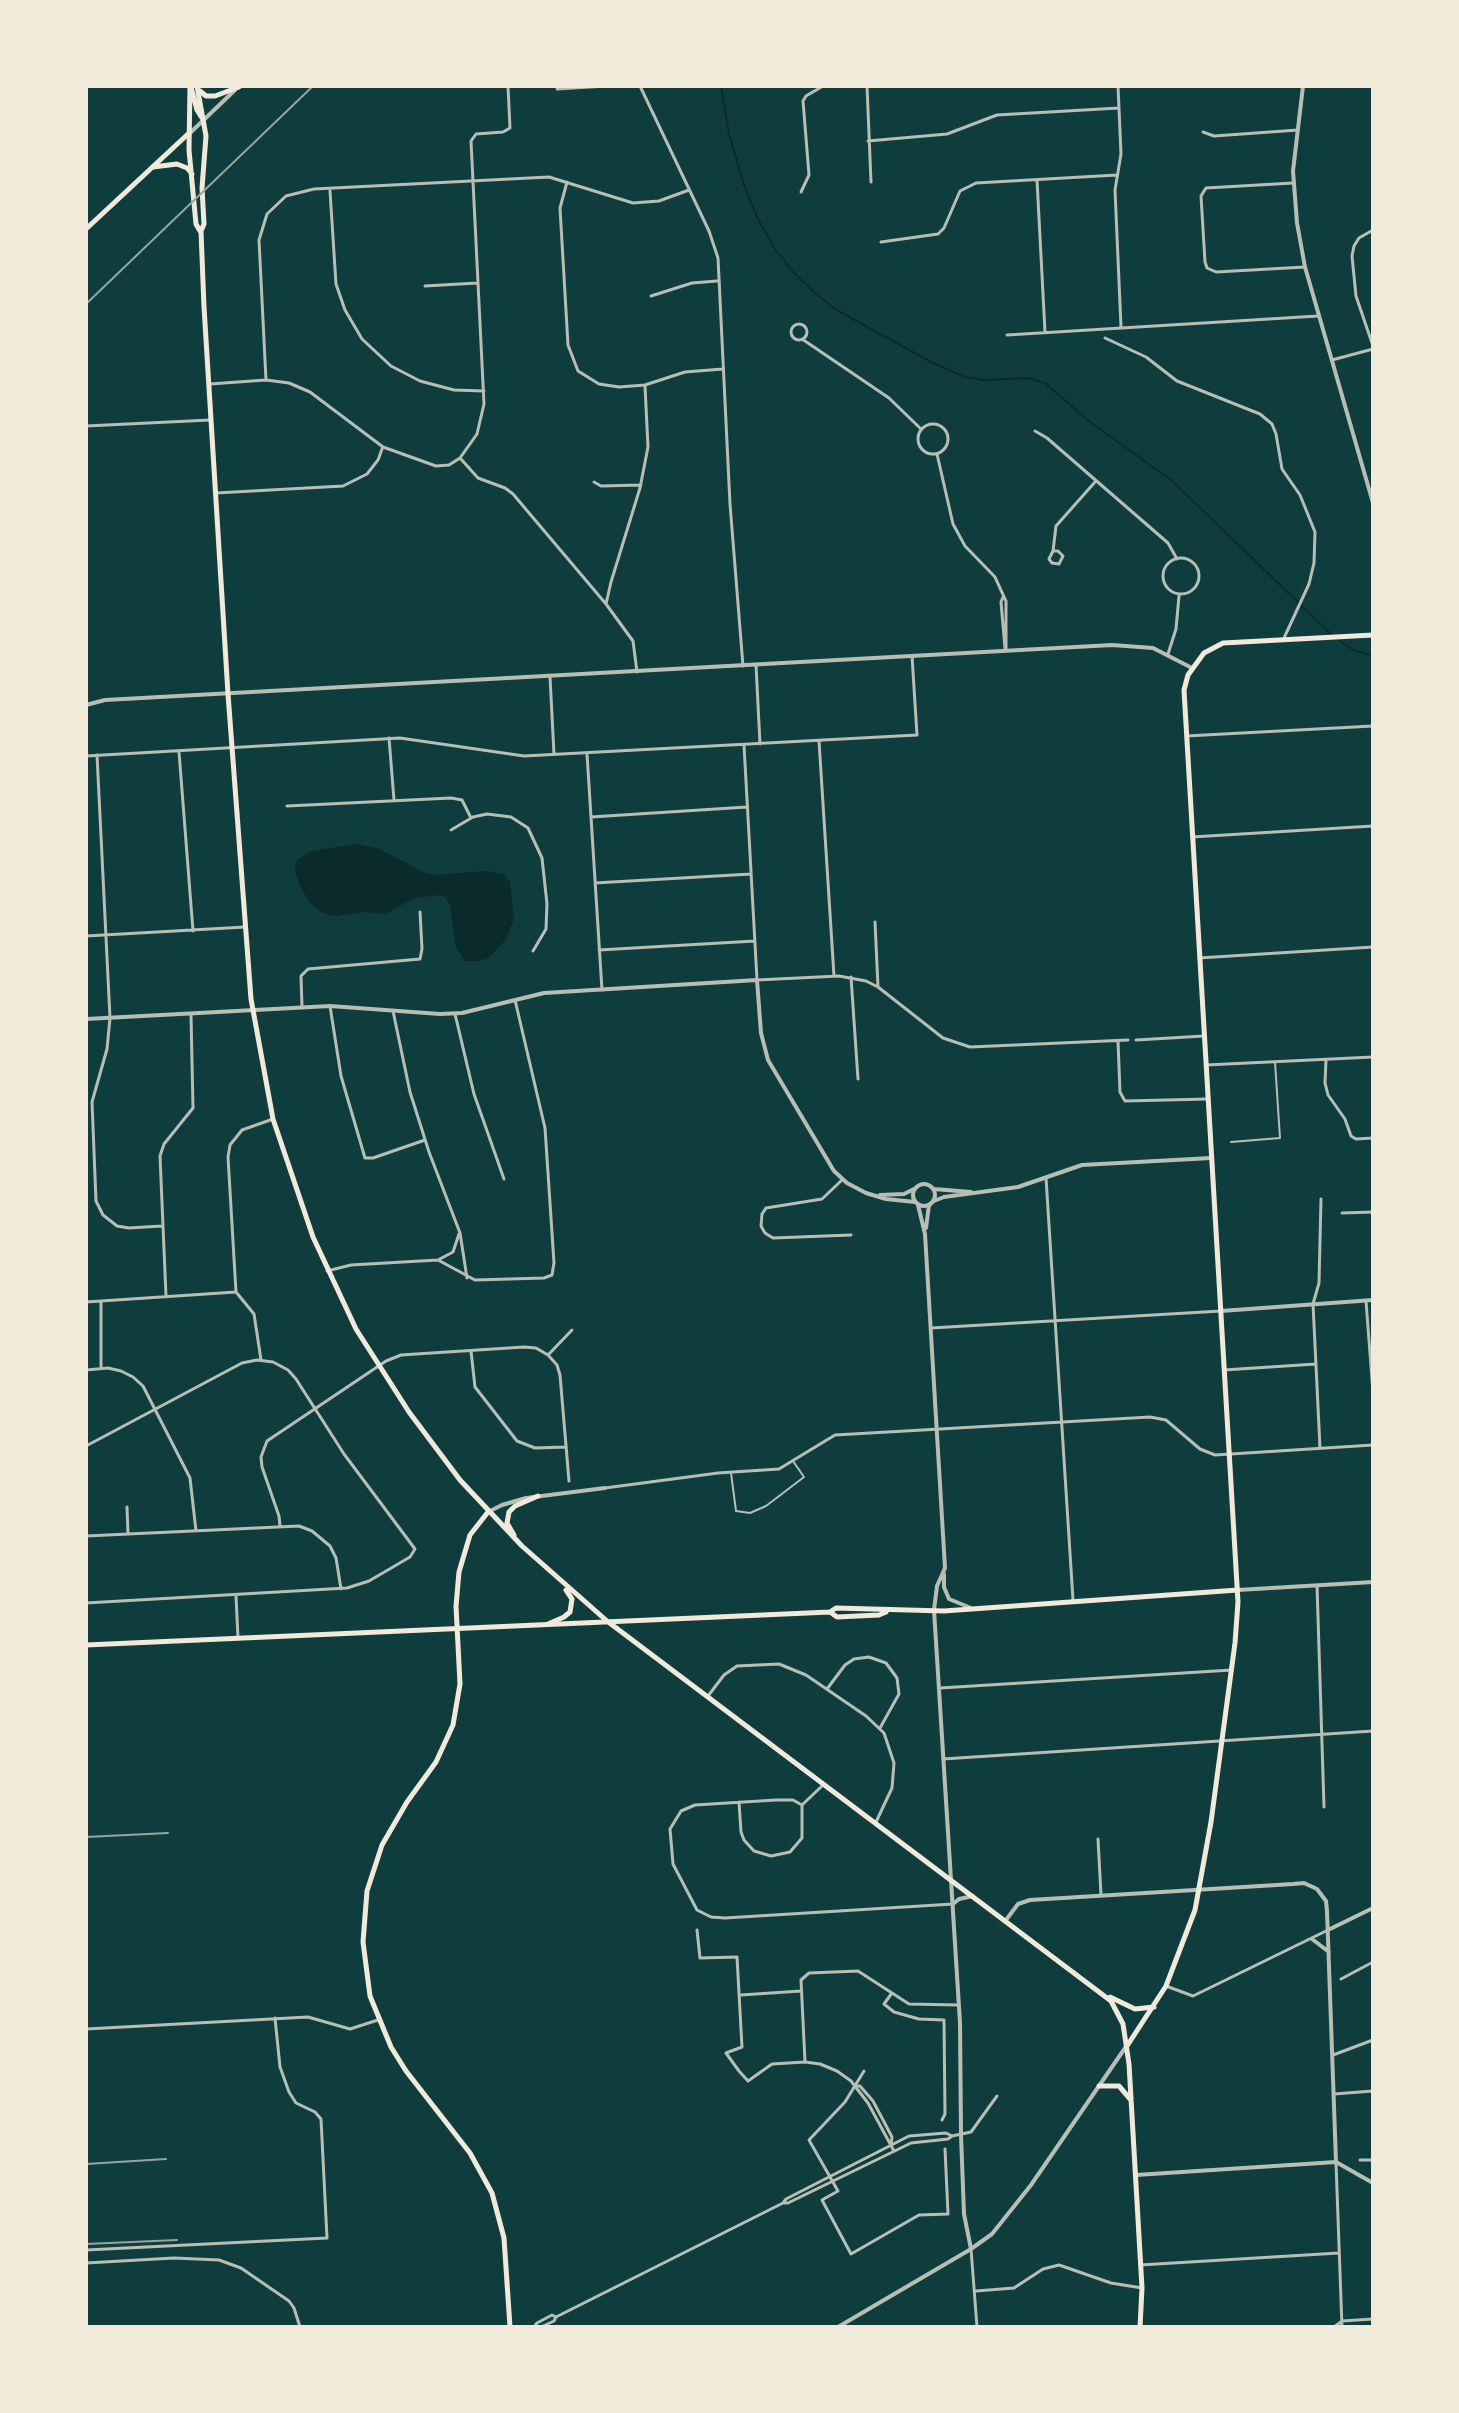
<!DOCTYPE html>
<style>
body{margin:0}
#map{position:relative;width:1459px;height:2413px;overflow:hidden;background:#0f3d3e;font-family:Overpass,sans-serif}
canvas{display:block}
.frame{position:absolute;inset:0;border:88px solid #f1e9da;pointer-events:none}
</style>
<div id="map">
<canvas width="1459" height="2413"></canvas>
<div class="frame"></div>
</div>
<script>
const c = document.querySelector('canvas').getContext('2d');
c.lineJoin = 'round';
function fillPath(path, color) {
  c.fillStyle = color;
  c.fill(path, 'evenodd');
}
function toPath(rows) {
  const path = new Path2D();
  for (const r of rows) {
    if (r.length === 3) {
      path.moveTo(r[0] + r[2], r[1]);
      path.arc(r[0], r[1], r[2], 0, 2 * Math.PI);
      continue;
    }
    path.moveTo(r[0], r[1]);
    for (let i = 2; i < r.length; i += 2) path.lineTo(r[i], r[i + 1]);
  }
  return path;
}
function trace(path, color, width, dash) {
  c.strokeStyle = color;
  c.lineWidth = width;
  c.lineCap = dash ? 'butt' : 'round';
  c.setLineDash(dash || []);
  c.stroke(path);
}
fillPath(toPath([
 [356,844,380,849,425,873,434,875,487,871,504,874,510,882,514,919,506,939,490,957,479,961,465,961,456,948,450,905,446,898,440,895,414,898,386,914,366,912,334,916,321,912,310,903,300,886,295,870,297,860,311,851]
]), '#0a2a2b');
trace(toPath([
 [721,86,729,134,745,188,758,219,775,249,794,273,815,293,835,309,931,362,965,377,983,380,1028,378,1045,383,1090,422,1171,480,1333,636],
 [1339,640,1353,650,1373,656]
]), '#0a2a2b', 2);
trace(toPath([
 [1231,1142,1280,1138,1275,1062],
 [731,1473,736,1511,750,1513,766,1506,804,1477,793,1461]
]), '#b8beb3', 2);
trace(toPath([
 [640,86,709,231,718,258,730,504,743,666],
 [867,86,871,182],
 [1118,86,1121,154,1115,190,1121,327],
 [557,89,607,86],
 [1203,132,1214,136,1298,130],
 [868,141,947,134,997,115,1119,108],
 [1037,180,1045,332],
 [567,182,560,208,568,345,578,371,599,384,619,387,645,385,685,372,723,369],
 [1293,183,1206,188,1201,196,1205,262,1207,268,1216,272,1305,267],
 [330,191,336,284,345,310,362,339,391,366,420,381,454,390,484,391],
 [801,192,809,175,803,101,806,96,823,86],
 [1373,230,1359,238,1354,246,1352,256,1356,296,1373,346],
 [881,242,938,234,944,228,960,191,976,183,1117,175],
 [425,286,477,283],
 [651,296,692,283,717,281],
 [799,332,8],
 [1007,335,1318,316],
 [1105,338,1146,357,1177,381,1260,414,1272,424,1276,434,1282,469,1300,495,1315,532,1314,563,1309,584,1284,638],
 [802,339,889,398,921,429],
 [1332,360,1373,349],
 [266,380,259,240,267,214,286,196,314,189,549,177,633,203,659,201,689,190],
 [210,384,266,380,289,383,310,392,383,447,436,466,449,465,460,458,477,434,484,404,471,141,476,134,503,132,510,128,508,86],
 [933,439,15],
 [86,426,210,420],
 [1035,431,1047,438,1168,543,1177,559],
 [937,454,953,524,965,546,995,577,1006,601,1006,649],
 [460,458,478,478,505,488,513,494,606,604,633,641,637,672],
 [594,482,601,486,641,485],
 [216,493,343,486,367,474,378,460,382,449],
 [1053,551,1058,551,1063,556,1059,564,1052,563,1049,559,1053,551,1056,526,1095,482],
 [1181,576,18],
 [1003,597,1001,602,1005,648],
 [606,604,611,582,640,488,648,447,645,386],
 [1168,654,1176,629,1179,596],
 [756,665,760,744],
 [550,677,554,754],
 [1186,736,1373,726],
 [389,738,394,800],
 [819,741,834,976],
 [744,745,757,980,839,976,866,981,878,987,943,1038,970,1047,1128,1040],
 [179,752,193,931],
 [587,754,602,990],
 [97,755,110,1018,107,1049,92,1102,96,1201,103,1215,117,1226,129,1228,162,1226],
 [86,756,400,738,524,756,917,735,912,656],
 [287,806,451,798,462,800,471,818],
 [591,817,747,807],
 [451,830,473,817,487,814,511,817,528,828,542,858,547,904,546,929,533,951],
 [1192,837,1373,826],
 [595,883,751,874],
 [875,922,878,987],
 [86,936,245,927],
 [599,950,755,941],
 [1199,958,1373,947],
 [851,977,858,1079],
 [330,1006,341,1076,365,1158,373,1158,425,1140],
 [302,1007,301,976,308,969,420,959,422,949,420,912],
 [393,1011,410,1092,429,1152,460,1233,467,1278],
 [455,1014,474,1094,504,1179],
 [1136,1040,1204,1036],
 [1118,1041,1120,1092,1125,1101,1207,1099],
 [1326,1060,1325,1083,1328,1095,1345,1119,1351,1136,1356,1139,1373,1138],
 [1206,1065,1373,1057],
 [1046,1178,1073,1600],
 [842,1180,822,1199,766,1208,762,1214,761,1226,765,1233,773,1238,851,1235],
 [1342,1213,1373,1212],
 [438,1260,453,1252,459,1234],
 [327,1271,351,1265,438,1260,475,1280,544,1278,552,1275,554,1263,545,1128,515,1000],
 [166,1296,160,1156,164,1144,193,1108,191,1015],
 [1366,1301,1373,1393],
 [86,1302,236,1292],
 [931,1328,1221,1311],
 [471,1351,475,1387,517,1441,535,1448,566,1447],
 [548,1355,572,1330],
 [261,1360,254,1314,236,1292,228,1157,230,1145,242,1130,273,1119],
 [101,1368,101,1301],
 [86,1370,108,1368,121,1371,133,1377,143,1386,190,1478,196,1531],
 [1224,1370,1316,1364],
 [86,1446,242,1363,257,1360,273,1362,288,1370,296,1379,344,1454,415,1549,410,1557,369,1581,347,1588,86,1603],
 [1320,1448,1313,1304,1319,1283,1321,1199],
 [605,1488,718,1473,779,1469,835,1435,1150,1417,1166,1420,1200,1449,1215,1455,1373,1445],
 [127,1507,128,1534],
 [280,1526,279,1516,262,1467,261,1457,267,1441,386,1361,401,1355,524,1347,536,1348,548,1355,557,1365,560,1375,569,1481],
 [86,1536,299,1526,312,1531,330,1546,336,1558,341,1589],
 [1317,1585,1324,1807],
 [236,1596,238,1638],
 [940,1688,1232,1670],
 [827,1689,845,1665,854,1659,869,1657,886,1663,897,1678,899,1694,880,1728],
 [708,1696,724,1675,737,1666,779,1664,806,1675,866,1716,884,1733,894,1763,892,1788,876,1822],
 [943,1759,1373,1731],
 [739,1802,741,1832,744,1840,754,1851,771,1856,790,1852,802,1838,802,1805],
 [802,1805,793,1800,776,1800,695,1805,681,1811,670,1829,673,1864,697,1910,711,1917,725,1918,953,1904],
 [802,1805,822,1786],
 [1098,1839,1101,1895],
 [697,1930,700,1958,737,1957,742,2047,726,2053,739,2071,748,2081,772,2064,805,2062,820,2064,837,2071,851,2081,868,2103,894,2151],
 [1341,1979,1373,1962],
 [1166,1986,1193,1996,1328,1930],
 [892,1993,884,2004,894,2012,919,2019,944,2020,945,2114,942,2120],
 [741,1995,801,1991],
 [86,2029,308,2017,350,2029,378,2020],
 [1333,2055,1373,2040],
 [805,2062,801,1980,809,1973,858,1971,909,2004,958,2005],
 [864,2071,845,2102,809,2140,838,2191,822,2200,851,2254,919,2215,948,2214,945,2149],
 [856,2086,860,2086,873,2101,892,2137,891,2145],
 [1334,2094,1373,2091],
 [1360,2160,1373,2160],
 [1336,2163,1342,2327],
 [783,2203,788,2203,911,2143,948,2139,952,2136,971,2132,997,2096],
 [971,2249,977,2327],
 [86,2250,327,2238,321,2119,315,2112,296,2103,289,2092,280,2067,275,2018],
 [86,2263,174,2258,219,2260,241,2268,289,2301,294,2308,300,2327],
 [1140,2265,1339,2253],
 [976,2291,1014,2288,1043,2269,1059,2265,1111,2283,1142,2288],
 [534,2327,537,2323,552,2315,556,2317,783,2203,786,2199,909,2136,946,2133,952,2136],
 [541,2327,554,2321,556,2317],
 [1334,2327,1342,2321,1373,2319]
]), '#b8beb3', 3);
trace(toPath([
 [1303,86,1293,171,1297,223,1305,267,1373,503],
 [189,134,235,90],
 [86,705,105,700,1112,645,1153,648,1192,668],
 [86,1019,330,1006,440,1014,462,1013,544,993,757,980,761,1033,768,1060,834,1171,847,1183,866,1193,886,1199,915,1202],
 [924,1195,11],
 [934,1189,971,1192],
 [880,1195,904,1194,914,1189],
 [934,1201,944,1197,1018,1187,1082,1165,1211,1158],
 [918,1205,925,1234,945,1568,937,1586,934,1610,960,2023,961,2135,964,2214,971,2249],
 [926,1228,929,1205],
 [1221,1311,1373,1300],
 [488,1512,502,1505,526,1498,605,1488],
 [944,1574,944,1587,949,1599,971,1608],
 [1238,1590,1373,1582],
 [953,1904,959,1899,973,1896],
 [1006,1920,1018,1904,1030,1900,1293,1884,1304,1883,1317,1889,1326,1901,1327,1911,1336,2162],
 [1328,1930,1373,1908],
 [1312,1939,1329,1952],
 [1136,2175,1336,2162,1373,2183],
 [838,2327,971,2249,992,2234,1031,2185,1125,2048]
]), '#b8beb3', 4);
trace(toPath([
 [86,229,188,134],
 [488,1512,470,1535,459,1572,456,1606,460,1684,453,1725,436,1762,407,1802,382,1845,367,1891,363,1942,370,1996,391,2047,406,2071,470,2153,492,2193,504,2238,510,2327],
 [830,1612,837,1617,879,1615,886,1612],
 [86,1645,830,1612,836,1608,944,1611,1238,1590],
 [1127,2046,1166,1986,1195,1910,1211,1822,1235,1643,1238,1602,1184,690,1188,675,1204,653,1223,643,1373,635]
]), '#f1e9da', 5);
trace(toPath([
 [190,86,189,150,196,224,200,231],
 [197,86,206,136,202,188,204,224,201,231,204,307,228,694,251,999,273,1119,313,1237,356,1329,409,1412,460,1480,522,1546,607,1621,1111,2001,1123,2024,1129,2064,1142,2288,1140,2327],
 [191,87,197,110,202,118],
 [200,91,206,96,215,96,239,87],
 [153,167,177,164,187,168,192,174],
 [514,1535,507,1523,509,1512,515,1506,538,1496],
 [548,1624,564,1617,570,1612,572,1599,566,1590],
 [1110,1997,1135,2009,1154,2007],
 [1099,2086,1119,2086,1131,2100]
]), '#f1e9da', 5);
trace(toPath([
 [86,304,313,86],
 [86,1837,168,1833],
 [86,2164,166,2159],
 [86,2244,177,2240]
]), '#97a49c', 2);
</script>
